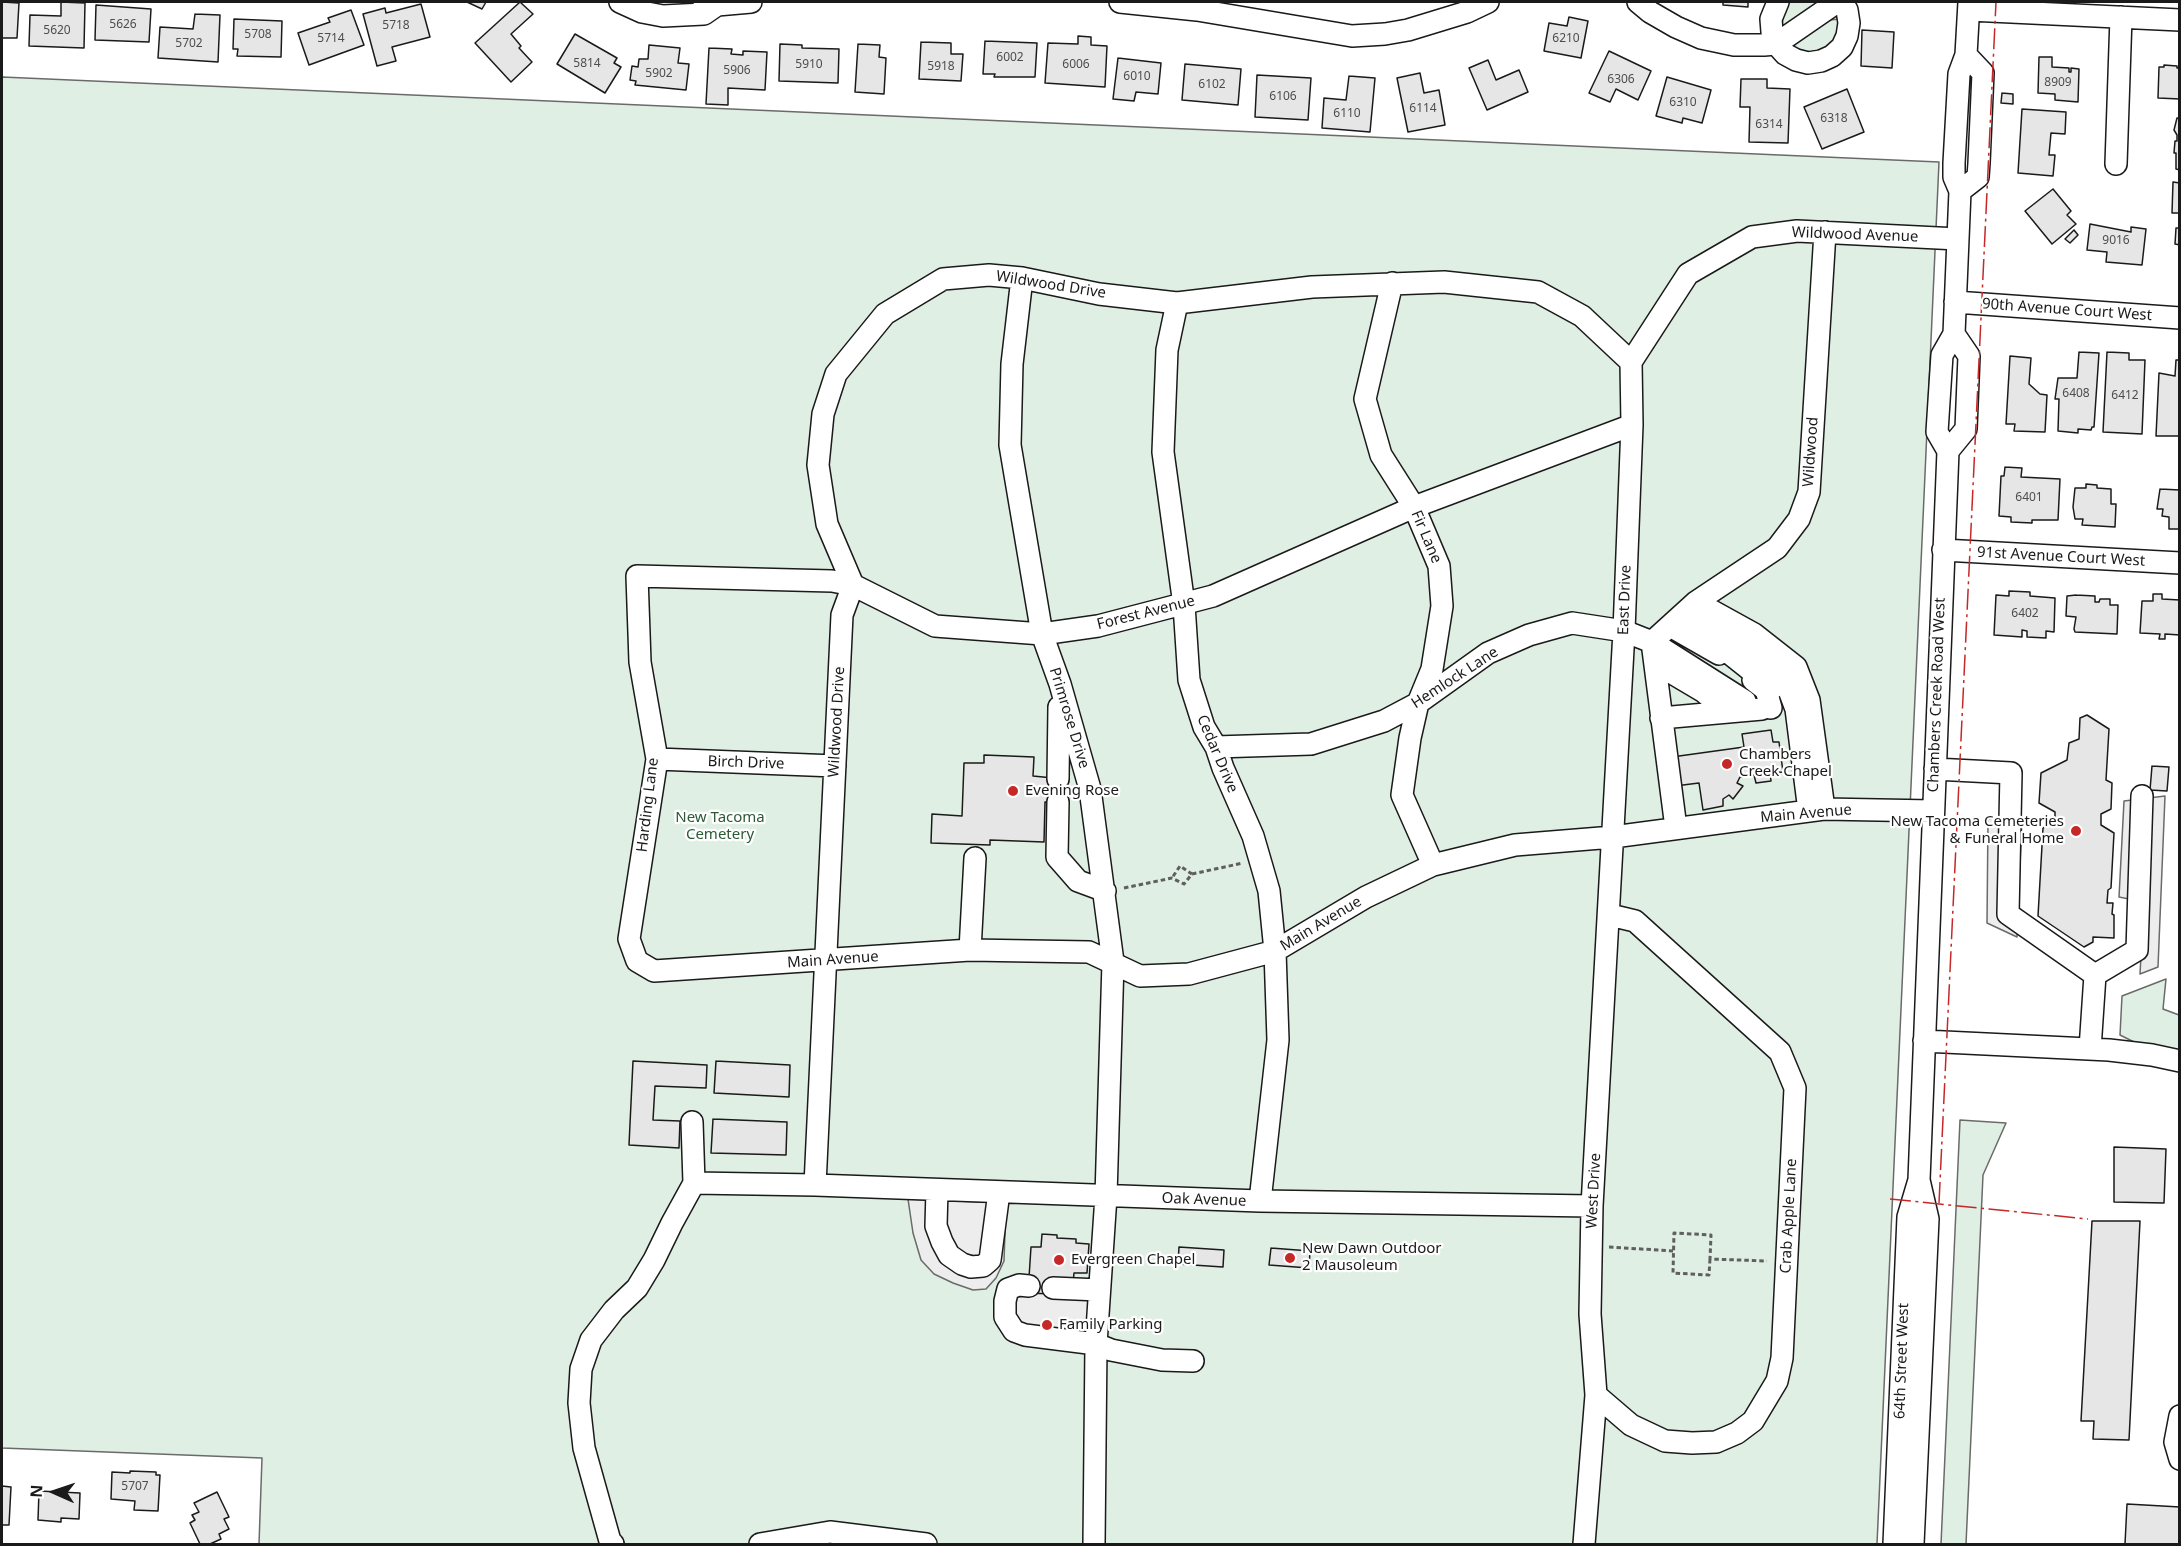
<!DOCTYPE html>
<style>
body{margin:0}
#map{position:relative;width:2181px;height:1546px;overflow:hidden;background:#fff;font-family:"Noto Sans",sans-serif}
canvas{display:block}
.frame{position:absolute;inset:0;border:3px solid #1a1a1a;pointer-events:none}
.north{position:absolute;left:24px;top:1462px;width:60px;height:60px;-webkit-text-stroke:4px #fff;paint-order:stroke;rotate:273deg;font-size:16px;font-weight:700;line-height:24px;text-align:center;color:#1a1a1a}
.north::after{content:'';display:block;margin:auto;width:21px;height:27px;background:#1a1a1a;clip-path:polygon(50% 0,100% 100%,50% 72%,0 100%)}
</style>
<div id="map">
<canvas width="2181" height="1546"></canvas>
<div class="frame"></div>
<div class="north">N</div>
</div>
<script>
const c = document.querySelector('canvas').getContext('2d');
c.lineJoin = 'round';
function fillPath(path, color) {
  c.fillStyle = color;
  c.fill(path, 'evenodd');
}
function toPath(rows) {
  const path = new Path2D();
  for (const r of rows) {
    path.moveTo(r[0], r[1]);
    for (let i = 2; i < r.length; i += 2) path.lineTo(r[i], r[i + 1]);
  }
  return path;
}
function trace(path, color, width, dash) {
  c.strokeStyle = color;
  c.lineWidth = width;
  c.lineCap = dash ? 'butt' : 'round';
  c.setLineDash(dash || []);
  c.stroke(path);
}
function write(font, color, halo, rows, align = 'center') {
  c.font = font + ' "Noto Sans",sans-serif';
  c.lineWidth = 4.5;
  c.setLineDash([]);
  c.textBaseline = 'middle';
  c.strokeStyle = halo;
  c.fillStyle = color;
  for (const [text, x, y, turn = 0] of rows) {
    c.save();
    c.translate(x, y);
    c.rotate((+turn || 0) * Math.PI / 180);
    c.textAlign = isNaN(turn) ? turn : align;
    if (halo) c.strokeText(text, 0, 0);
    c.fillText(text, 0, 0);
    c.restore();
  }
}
const green = toPath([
 [1789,2,1822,2,1782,28,1783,13,1789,2],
 [1839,19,1839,29,1832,43,1822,50,1808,52,1793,47,1800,38,1817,26,1830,20,1839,19],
 [2,77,1939,162,1877,1544,259,1544,262,1458,2,1448,2,77],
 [2166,979,2163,1009,2179,1015,2179,1051,2134,1042,2120,1035,2122,996,2166,979],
 [1960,1120,2006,1123,1983,1175,1966,1544,1941,1544,1960,1120]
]);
fillPath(green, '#e0efe3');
trace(green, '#6a6a6a', 1.5);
const parking = toPath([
 [2165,796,2158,967,2140,974,2144,902,2119,897,2124,801,2165,796],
 [2022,817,2017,937,1987,923,1988,819,2022,817],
 [908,1199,1006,1203,1004,1261,996,1278,986,1289,973,1290,953,1283,934,1274,921,1260,913,1233,908,1199],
 [1003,1282,1096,1284,1090,1352,996,1315,995,1296,1003,1282]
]);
fillPath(parking, '#ededed');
trace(parking, '#6a6a6a', 1.5);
const building = toPath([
 [2,2,19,3,17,38,2,38,2,2],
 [61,2,85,3,84,48,29,46,30,15,61,16,61,2],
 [467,2,486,2,482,9,467,2],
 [520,2,533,14,511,34,521,46,519,48,532,62,511,82,475,43,520,2],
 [1723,2,1748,2,1748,7,1723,5,1723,2],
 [421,4,430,37,392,47,396,61,377,66,363,14,385,8,386,13,421,4],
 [96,5,151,9,149,42,95,40,96,5],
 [351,10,364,45,309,65,298,33,330,22,328,18,351,10],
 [195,14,220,15,218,62,158,58,160,27,193,29,195,14],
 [1569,17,1588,21,1581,58,1544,51,1549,23,1567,26,1569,17],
 [234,19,282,21,281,57,237,56,238,49,233,49,234,19],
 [1862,30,1894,32,1892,68,1861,66,1862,30],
 [575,34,617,58,614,63,621,67,605,93,557,64,575,34],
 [1078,36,1091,37,1091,45,1107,46,1105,87,1045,83,1048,43,1078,44,1078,36],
 [985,41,1037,43,1035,77,994,77,995,74,983,74,985,41],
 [921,42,951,43,951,54,963,54,961,81,919,79,921,42],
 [780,44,802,45,802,48,839,49,838,83,779,81,780,44],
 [858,44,880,45,879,57,886,58,884,94,855,92,858,44],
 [649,45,680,48,678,63,689,64,686,90,635,85,636,81,630,80,632,66,638,67,639,59,648,59,649,45],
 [709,48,732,49,731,54,743,55,743,51,767,52,765,90,728,88,728,105,706,104,709,48],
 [1609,51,1651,71,1638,100,1616,89,1610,102,1589,93,1609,51],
 [2039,57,2052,57,2052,67,2069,68,2069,72,2071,72,2071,68,2079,69,2078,102,2055,100,2055,94,2038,93,2039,57],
 [1118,58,1161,63,1158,94,1136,92,1134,101,1113,99,1118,58],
 [1488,60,1496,80,1519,70,1528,92,1487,110,1469,68,1488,60],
 [1185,64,1241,69,1238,105,1182,100,1185,64],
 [2164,65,2177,66,2177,68,2179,68,2180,65,2180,99,2158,98,2159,67,2164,67,2164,65],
 [1420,73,1424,93,1439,90,1445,125,1408,132,1397,78,1420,73],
 [1257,75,1311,78,1308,120,1255,117,1257,75],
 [1349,76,1375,78,1370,132,1322,128,1324,98,1346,100,1349,76],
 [1667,77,1711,90,1702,123,1683,118,1682,123,1656,116,1667,77],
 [1741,79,1767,79,1767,88,1790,89,1788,143,1749,142,1750,107,1740,107,1741,79],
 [1847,89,1864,132,1822,149,1804,107,1847,89],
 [2002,93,2013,94,2013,104,2001,103,2002,93],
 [2022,109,2066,112,2065,134,2051,133,2049,155,2055,155,2053,176,2018,173,2022,109],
 [2177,118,2180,118,2180,170,2176,169,2176,153,2174,153,2175,141,2177,141,2177,135,2174,130,2177,118],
 [2173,182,2180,183,2180,213,2172,213,2173,182],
 [2053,189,2071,211,2067,215,2076,224,2052,244,2025,211,2053,189],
 [2090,224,2131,232,2131,227,2146,229,2142,265,2106,262,2107,252,2087,250,2090,224],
 [2176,228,2180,228,2180,245,2175,244,2176,228],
 [2074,230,2078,235,2070,243,2065,239,2074,230],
 [2079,352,2099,353,2094,427,2092,427,2091,430,2078,429,2078,433,2058,431,2059,399,2055,399,2058,378,2077,378,2079,352],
 [2107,352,2129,353,2129,360,2145,360,2142,434,2103,432,2107,352],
 [2010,356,2031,358,2029,384,2040,394,2047,395,2045,432,2014,431,2015,424,2006,424,2010,356],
 [2176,360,2180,360,2180,436,2156,436,2159,373,2175,376,2176,360],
 [2005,467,2022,468,2021,477,2060,479,2058,520,2032,520,2032,523,2011,522,2011,517,1999,516,2001,476,2004,476,2005,467],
 [2086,484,2097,485,2097,488,2111,489,2111,504,2116,504,2115,527,2082,525,2083,519,2075,519,2073,507,2075,488,2086,488,2086,484],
 [2160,489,2180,490,2180,529,2169,529,2169,517,2162,516,2163,509,2157,509,2160,489],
 [2009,591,2030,592,2030,596,2055,598,2054,632,2046,631,2046,638,2027,637,2027,631,2022,630,2022,637,1994,635,1996,595,2009,596,2009,591],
 [2153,594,2162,594,2162,599,2180,600,2180,635,2165,634,2165,639,2159,639,2160,634,2140,633,2142,601,2153,601,2153,594],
 [2076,595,2095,596,2095,602,2099,602,2100,599,2110,599,2110,605,2118,605,2117,634,2075,632,2074,629,2076,617,2066,616,2067,596,2076,595],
 [2087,715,2109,729,2106,780,2112,783,2111,809,2101,814,2101,825,2114,833,2111,888,2108,890,2107,903,2113,903,2112,914,2114,915,2114,938,2093,937,2093,942,2084,947,2038,916,2043,828,2055,822,2055,812,2039,803,2041,773,2067,760,2069,743,2079,739,2080,718,2087,715],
 [1771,730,1773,742,1779,742,1783,772,1770,773,1771,781,1756,783,1754,775,1740,777,1737,783,1743,786,1733,799,1729,795,1723,799,1723,806,1703,810,1699,783,1675,786,1672,757,1744,747,1742,734,1771,730],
 [984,755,1034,757,1033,776,1063,779,1063,803,1045,802,1044,842,990,840,990,845,931,843,932,814,962,816,964,763,984,763,984,755],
 [2152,766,2169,767,2167,791,2150,790,2152,766],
 [633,1061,707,1065,706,1088,655,1086,653,1120,680,1121,679,1148,629,1145,633,1061],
 [716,1061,790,1065,789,1097,714,1093,716,1061],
 [713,1119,787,1122,786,1155,711,1153,713,1119],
 [2114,1147,2166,1149,2164,1203,2114,1202,2114,1147],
 [2092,1221,2140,1221,2129,1440,2093,1439,2094,1421,2081,1421,2092,1221],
 [1042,1234,1057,1235,1057,1238,1076,1239,1076,1243,1089,1244,1087,1273,1074,1273,1073,1283,1052,1294,1028,1293,1031,1247,1041,1247,1042,1234],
 [1179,1247,1224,1250,1223,1267,1178,1264,1179,1247],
 [1271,1248,1310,1251,1309,1268,1269,1265,1271,1248],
 [130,1471,156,1472,156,1475,160,1475,158,1511,134,1510,135,1501,111,1499,112,1472,130,1473,130,1471],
 [2,1486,11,1487,9,1525,2,1525,2,1486],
 [39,1491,80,1493,79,1519,61,1518,61,1522,38,1520,39,1491],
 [217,1492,229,1517,224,1519,229,1529,219,1534,221,1539,210,1544,200,1544,190,1523,195,1520,192,1515,199,1512,194,1503,217,1492],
 [2127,1504,2180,1507,2180,1544,2125,1544,2127,1504]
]);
fillPath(building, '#e6e6e6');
trace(building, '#1a1a1a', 1.5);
const minor = toPath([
 [620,2,642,12,663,16,704,14,717,5],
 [704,2,717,5,751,2],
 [1120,2,1197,10,1352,36,1385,34,1408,30,1467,12,1488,2],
 [1638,2,1650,12,1676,27,1701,38,1734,45,1764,45,1776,44,1837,2],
 [1778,2,1771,19,1772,32,1776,44,1785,54,1796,60,1808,63,1821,61,1832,56,1842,47,1847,36,1849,23,1847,10,1842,2],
 [1969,10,2180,20],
 [2116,164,2121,17],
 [1960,191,1978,177,1979,163,1983,73,1966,55],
 [1022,278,1012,364,1010,445,1042,634,1060,684,1090,789,1113,962,1106,1196,1096,1344,1094,1544],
 [1392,283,1365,399,1381,455,1414,507,1439,566,1442,606,1432,669,1418,703,1410,738,1402,795,1433,865],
 [1955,302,2180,318],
 [1177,303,1167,350,1163,452,1184,605,1189,680,1204,727,1216,747,1223,768,1253,836,1269,891,1275,951,1278,1040,1260,1201],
 [1631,362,1688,274,1752,237,1797,231,1958,239],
 [1632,425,1414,507,1213,596,1098,626,1042,634,935,626,853,585,832,581,637,576,640,662,657,759,629,939,637,961,654,971,970,950,1089,952,1140,976,1189,974,1275,951,1366,897,1433,865,1515,845,1613,837,1824,809,1933,811],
 [1948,451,1966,429,1969,356,1954,334],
 [1943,550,2180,563],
 [1696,602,1754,634,1796,667,1809,700,1824,809],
 [1684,613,1743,645,1784,677,1796,709,1809,811],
 [1670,626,1719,654],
 [1709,641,1724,649,1773,688],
 [1652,642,1696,602,1777,548,1799,519,1809,492,1825,232],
 [1652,642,1676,828],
 [1655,663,1704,692,1727,712],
 [1753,680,1766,690,1771,708],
 [1661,718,1762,709],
 [1216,747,1311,744,1384,721,1418,703,1488,653,1529,635,1572,623,1624,631,1652,642,1745,701,1748,710],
 [657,759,835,766],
 [1935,769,2011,773,2008,914,2095,975],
 [1058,779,1059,707],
 [1058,802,1057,857,1078,881,1105,891],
 [970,950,975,858],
 [2095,975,2137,950,2142,796],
 [1924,1041,2109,1050,2152,1055,2180,1061],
 [2090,1049,2095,975],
 [694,1183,815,1185,1260,1201,1592,1206],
 [815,1185,842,615,853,585,827,524,818,465,823,414,836,374,885,314,943,279,989,275,1022,278,1099,294,1177,303,1312,287,1444,282,1538,292,1582,316,1631,362],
 [937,1190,936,1226,942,1242,949,1255,962,1264,971,1267,983,1266,990,1260,999,1192],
 [1029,1286,1019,1285,1008,1289,1005,1301,1005,1317,1014,1331,1025,1335,1096,1344,1111,1350,1162,1360,1193,1361],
 [1053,1288,1099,1290],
 [1596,1395,1631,1425,1665,1441,1692,1443,1716,1442,1737,1433,1753,1421,1777,1381,1782,1358,1795,1088,1780,1052,1635,921,1610,915],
 [2180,1416,2175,1442,2180,1459],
 [613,1544,610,1541,584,1448,579,1403,581,1369,591,1340,614,1310,637,1288,654,1260,672,1223,694,1183,692,1122],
 [760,1544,830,1532,926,1544],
 [1584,1544,1596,1395,1590,1314,1592,1206,1624,631,1632,425,1631,362],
 [1894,1544,1908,1217,1919,1180,1948,451,1937,432,1942,355,1954,334,1960,191,1954,177,1954,163,1959,74,1966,55,1969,2],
 [1913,1544,1928,1219,1919,1180]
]);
trace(minor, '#1a1a1a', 24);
trace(toPath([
 [1192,874,1243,863],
 [1124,888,1172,878,1184,884,1192,874,1180,866,1172,878],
 [1609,1247,1673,1251],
 [1710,1259,1709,1275,1673,1273,1674,1233,1711,1235,1710,1259,1767,1261]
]), '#5f5f5f', 3, [4.5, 3]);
trace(minor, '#fff', 21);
trace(toPath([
 [1890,1199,2088,1219],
 [1939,1203,1996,2]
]), '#c62828', 1.5, [21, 4.5, 3, 4.5]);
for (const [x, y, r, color] of [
 [1727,764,6,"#c62828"],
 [1013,791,6,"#c62828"],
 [2076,831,6,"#c62828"],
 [1290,1258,6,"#c62828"],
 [1059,1260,6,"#c62828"],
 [1047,1325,6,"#c62828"]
]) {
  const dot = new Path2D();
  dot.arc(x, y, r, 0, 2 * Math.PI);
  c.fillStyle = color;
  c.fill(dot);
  trace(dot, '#fff', 2);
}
write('12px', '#4d4d4d', null, [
 ["5626",123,25],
 ["5718",396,26],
 ["5620",57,31],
 ["5708",258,35],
 ["5714",331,39],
 ["6210",1566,39],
 ["5702",189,44],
 ["6002",1010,58],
 ["5814",587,64],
 ["5910",809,65],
 ["6006",1076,65],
 ["5918",941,67],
 ["5906",737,71],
 ["5902",659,74],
 ["6010",1137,77],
 ["6306",1621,80],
 ["8909",2058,83],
 ["6102",1212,85],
 ["6106",1283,97],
 ["6310",1683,103],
 ["6114",1423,109],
 ["6110",1347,114],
 ["6318",1834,119],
 ["6314",1769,125],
 ["9016",2116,241],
 ["6408",2076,394],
 ["6412",2125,396],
 ["6401",2029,498],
 ["6402",2025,614],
 ["5707",135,1487]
]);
write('15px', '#1a1a1a', '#fff', [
 ["Wildwood Avenue",1855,235,2],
 ["Wildwood Drive",1051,285,9],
 ["90th Avenue Court West",2067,310,4],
 ["Wildwood",1811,452,-86],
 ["Fir Lane",1426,537,67],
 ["91st Avenue Court West",2061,557,3],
 ["East Drive",1625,600,-88],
 ["Forest Avenue",1146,613,-14],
 ["Hemlock Lane",1455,678,-33],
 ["Chambers Creek Road West",1937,695,-88],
 ["Primrose Drive",1069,718,73],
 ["Wildwood Drive",837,722,-87],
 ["Cedar Drive",1217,754,67],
 ["Birch Drive",746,763,2],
 ["Harding Lane",648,805,-83],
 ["Main Avenue",1806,814,-5],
 ["Main Avenue",1321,924,-31],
 ["Main Avenue",833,960,-4],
 ["West Drive",1594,1191,-87],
 ["Oak Avenue",1204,1200,2],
 ["Crab Apple Lane",1789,1216,-87],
 ["64th Street West",1902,1361,-88]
]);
write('15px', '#1a1a1a', '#fff', [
 ["Chambers",1739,755],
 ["Creek Chapel",1739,772],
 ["Evening Rose",1025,791],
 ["New Tacoma Cemeteries",2064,822,"right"],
 ["& Funeral Home",2064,839,"right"],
 ["New Dawn Outdoor",1302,1249],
 ["2 Mausoleum",1302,1266],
 ["Evergreen Chapel",1071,1260],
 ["Family Parking",1059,1325]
], 'left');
write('15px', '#2b5a34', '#fff', [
 ["New Tacoma",720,818],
 ["Cemetery",720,835]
]);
</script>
